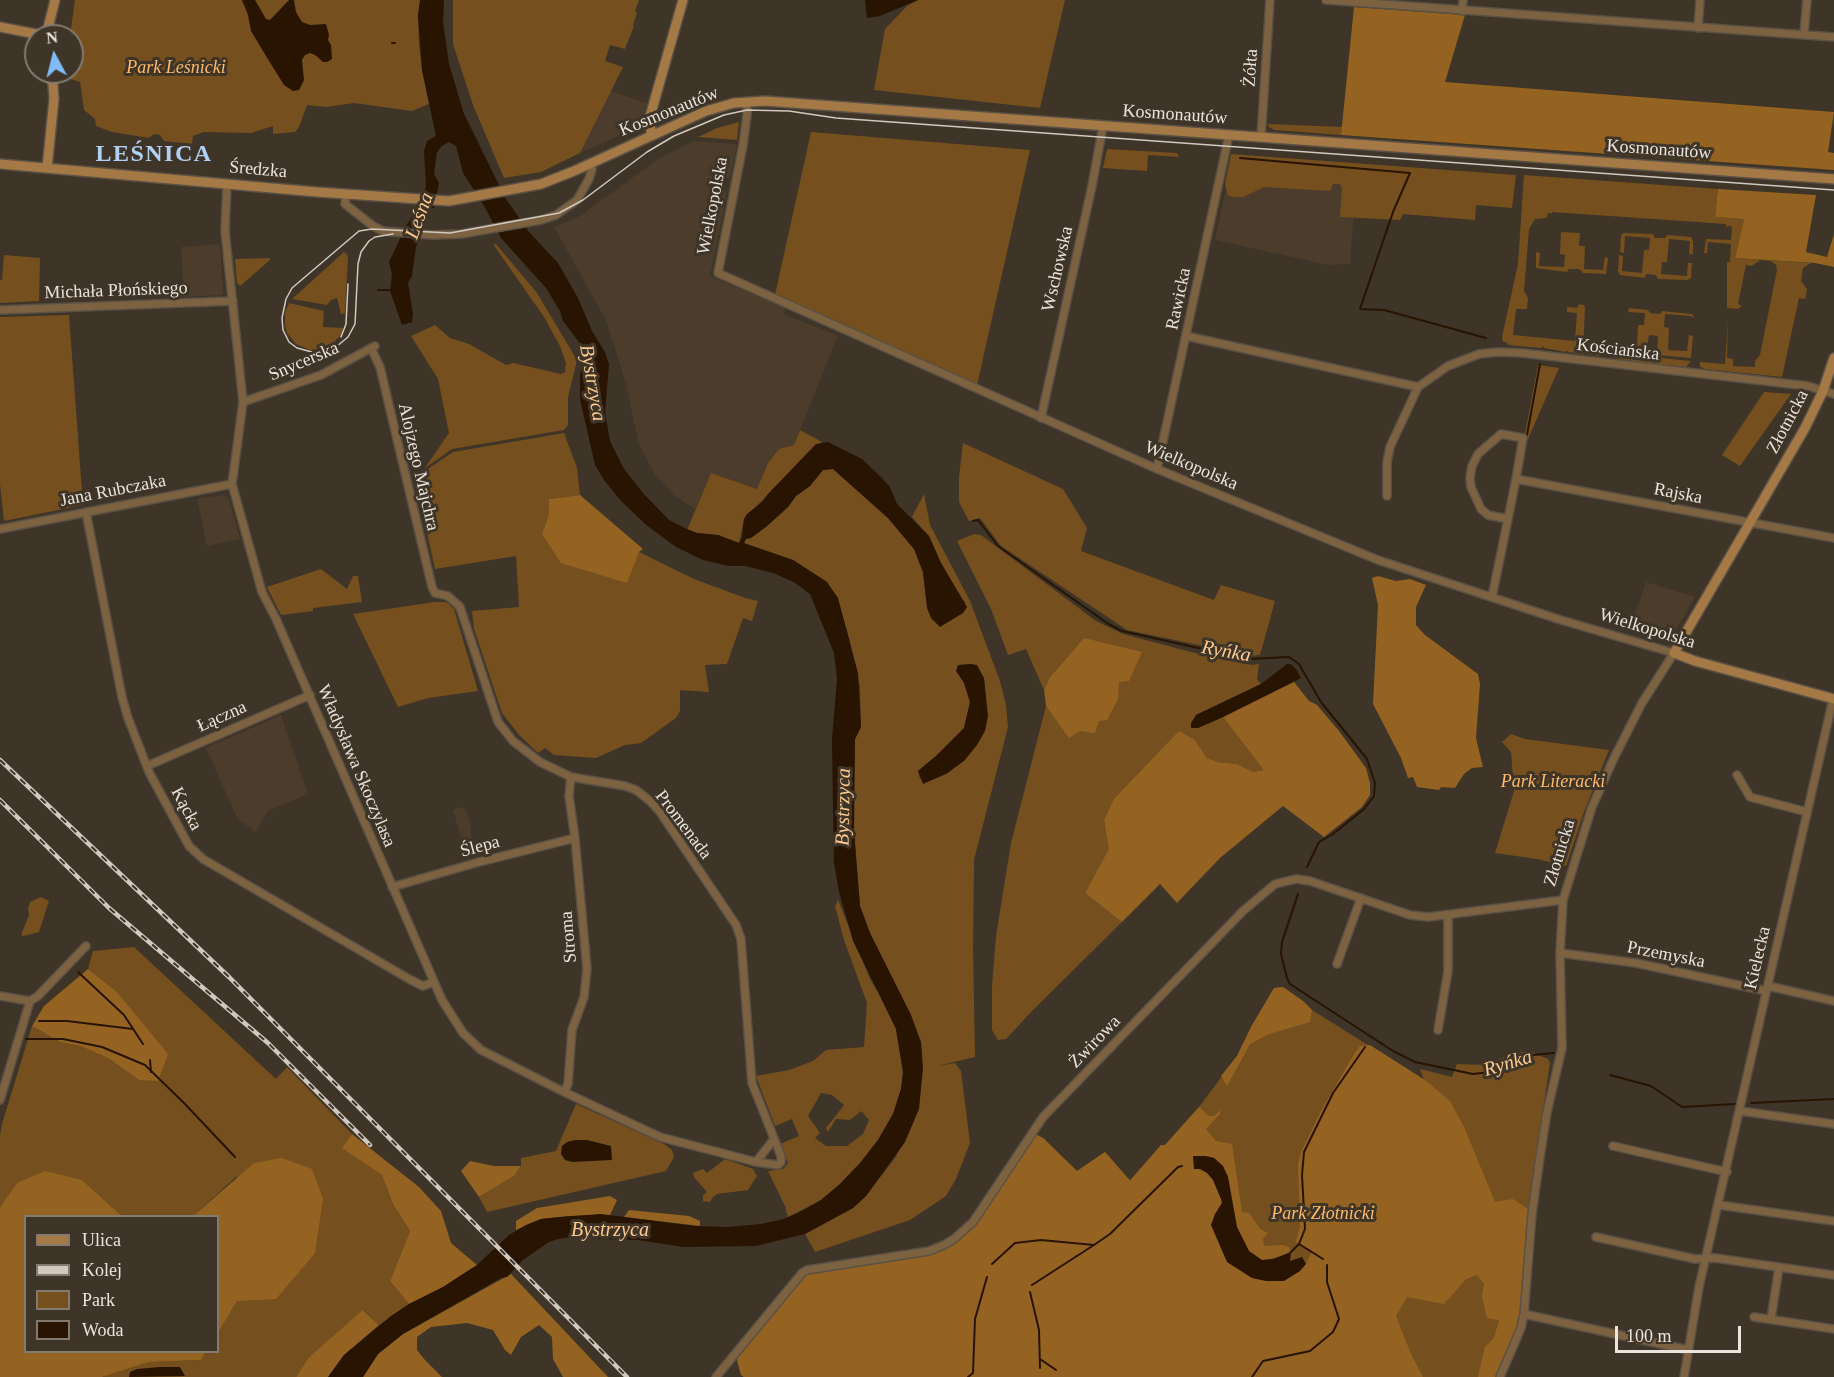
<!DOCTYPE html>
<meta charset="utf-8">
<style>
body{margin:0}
#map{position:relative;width:1834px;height:1377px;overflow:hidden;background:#3e3427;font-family:"Times New Roman",serif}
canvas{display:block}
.legend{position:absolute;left:24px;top:1215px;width:195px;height:138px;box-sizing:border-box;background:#3e3427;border:2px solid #837a6f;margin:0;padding:8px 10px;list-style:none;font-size:18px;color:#ebe4dc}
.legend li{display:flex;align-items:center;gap:12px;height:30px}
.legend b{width:30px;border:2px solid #837a6f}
.north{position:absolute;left:24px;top:24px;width:60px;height:60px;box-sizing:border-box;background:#3e3427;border:2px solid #837a6f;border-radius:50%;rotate:353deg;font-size:16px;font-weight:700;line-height:24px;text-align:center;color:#ebe4dc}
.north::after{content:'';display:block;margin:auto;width:21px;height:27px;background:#81bcfa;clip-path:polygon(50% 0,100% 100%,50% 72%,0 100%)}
.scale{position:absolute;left:1615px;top:1326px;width:126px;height:27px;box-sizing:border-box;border:3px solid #ebe4dc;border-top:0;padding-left:8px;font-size:18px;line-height:21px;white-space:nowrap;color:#ebe4dc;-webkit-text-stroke:4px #3e3427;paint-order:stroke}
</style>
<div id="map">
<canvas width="1834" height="1377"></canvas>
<ul class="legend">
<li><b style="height:8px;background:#a47946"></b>Ulica</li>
<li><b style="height:8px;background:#d1c9c0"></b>Kolej</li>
<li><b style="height:16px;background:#75501e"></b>Park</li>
<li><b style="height:16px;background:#281400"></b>Woda</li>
</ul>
<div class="north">N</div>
<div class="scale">100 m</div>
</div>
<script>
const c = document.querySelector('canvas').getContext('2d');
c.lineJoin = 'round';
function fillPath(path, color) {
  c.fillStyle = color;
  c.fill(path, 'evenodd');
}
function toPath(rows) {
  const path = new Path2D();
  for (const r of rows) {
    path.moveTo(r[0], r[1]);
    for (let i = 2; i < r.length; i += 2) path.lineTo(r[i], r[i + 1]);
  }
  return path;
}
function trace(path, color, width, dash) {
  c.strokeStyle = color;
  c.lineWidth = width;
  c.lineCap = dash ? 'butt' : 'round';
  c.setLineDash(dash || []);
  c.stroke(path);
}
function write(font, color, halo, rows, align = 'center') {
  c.font = font + ' "Times New Roman",serif';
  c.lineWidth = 6;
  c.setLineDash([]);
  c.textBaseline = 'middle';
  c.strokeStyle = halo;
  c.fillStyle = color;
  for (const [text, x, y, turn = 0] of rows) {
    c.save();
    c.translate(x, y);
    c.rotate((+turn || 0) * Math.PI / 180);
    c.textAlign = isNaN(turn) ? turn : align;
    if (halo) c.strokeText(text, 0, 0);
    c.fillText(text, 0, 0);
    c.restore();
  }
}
fillPath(toPath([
 [610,91,647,103,641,126,580,153],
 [693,141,737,144,730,178,719,181,718,187,727,192,710,276,786,308,784,314,838,336,794,445,779,449,768,463,757,489,711,473,695,509,674,495,655,475,639,444,626,384,606,320,554,227,580,216,658,159],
 [1229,175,1356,184,1350,264,1328,265,1215,240],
 [220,244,223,295,184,297,181,247],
 [224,495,229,499,240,539,207,546,197,499],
 [1646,582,1695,597,1672,636,1664,640,1630,629],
 [281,715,308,794,269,810,255,832,237,818,206,748],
 [462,807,466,809,471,827,471,836,474,851,466,854,453,810]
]), '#4c3c2b');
fillPath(toPath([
 [75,0,420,0,418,16,419,43,422,70,429,104,412,111,354,103,326,107,307,105,299,127,295,132,273,134,273,126,251,133,204,132,193,136,192,144,164,141,160,135,154,134,149,138,112,132,96,126,95,119,84,110,80,82,64,77,65,72,72,72,72,36,70,36],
 [453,0,639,0,635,11,637,13,633,25,634,26,625,49,610,45,605,61,623,67,580,153,541,172,504,178,473,105,453,44],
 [918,0,1065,0,1040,108,874,90,885,29,907,6],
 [739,122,737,140,698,137,717,128],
 [1268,124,1342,127,1341,135,1275,130,1269,127],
 [811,132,1030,150,977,385,775,295],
 [1107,149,1177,153,1179,157,1148,155,1147,171,1103,168],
 [1231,154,1516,175,1512,208,1476,205,1475,220,1403,214,1400,220,1340,217,1342,188,1340,184,1333,184,1330,191,1264,187,1243,197,1232,197,1228,195,1225,184],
 [1524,175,1718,189,1715,217,1744,219,1735,258,1811,263,1803,268,1801,281,1807,289,1805,299,1799,298,1782,377,1706,369,1700,367,1700,362,1725,364,1728,320,1727,358,1733,359,1733,366,1755,367,1755,361,1760,355,1777,270,1776,265,1771,261,1760,260,1752,266,1746,265,1738,304,1742,306,1738,309,1727,308,1727,262,1730,262,1731,244,1708,242,1707,253,1704,253,1706,239,1731,240,1732,226,1727,226,1726,230,1726,224,1552,212,1551,219,1552,213,1548,213,1547,218,1535,219,1529,229,1524,291,1528,298,1527,309,1516,309,1513,335,1575,341,1577,313,1567,312,1567,307,1577,308,1579,304,1584,305,1585,308,1583,349,1597,351,1598,348,1604,348,1604,353,1601,356,1568,352,1567,350,1566,352,1544,348,1544,346,1541,348,1508,345,1506,342,1503,342,1502,337,1518,264],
 [1561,232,1580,233,1579,246,1585,246,1584,269,1603,270,1605,257,1608,258,1606,274,1583,273,1579,269,1569,269,1567,272,1536,268,1536,252,1540,253,1539,266,1564,267,1565,255,1560,254],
 [1623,233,1653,234,1655,238,1665,238,1667,235,1691,237,1693,241,1693,254,1689,254,1690,241,1669,239,1667,262,1662,262,1661,274,1687,276,1688,263,1692,263,1691,278,1687,280,1658,279,1656,275,1646,274,1645,278,1620,275,1618,271,1619,255,1623,256,1622,271,1642,273,1644,250,1649,250,1650,238,1625,236,1624,253,1620,252,1621,235],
 [493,244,496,244,537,293,577,360,568,397,568,425,564,430,452,449,425,468,449,433,438,379,411,336,435,325,450,338,469,344,506,365,513,363,561,374,565,372,566,363,560,346,544,317],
 [344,252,348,256,345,313,341,314,337,298,331,300,327,305,292,299],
 [4,255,40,258,39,301,0,303,0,280,2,280],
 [270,258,270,260,240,286,237,283,235,259],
 [289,303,324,311,323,327,343,328,341,335,334,342,319,349,310,350,296,344,287,333,285,325,285,313],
 [1629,308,1648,310,1650,313,1660,314,1662,311,1692,314,1694,318,1690,316,1665,314,1664,327,1669,328,1668,350,1687,351,1689,335,1693,336,1691,358,1657,355,1658,336,1649,335,1646,354,1634,353,1634,348,1637,347,1638,325,1644,325,1645,313,1628,312],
 [69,315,83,505,4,521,0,484,0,317],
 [1614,352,1620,354,1691,361,1686,367,1656,364,1654,362,1653,364,1619,359,1618,357,1617,359,1613,355],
 [1538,365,1559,368,1528,439,1525,434],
 [1764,392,1791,394,1740,466,1722,455],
 [800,430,822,442,808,453,744,519,739,543,718,535,697,533,687,530,711,473,757,489,768,463,779,449,794,445],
 [564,433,577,468,580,495,549,499,549,514,542,534,639,552,694,579,745,598,758,601,752,621,743,618,727,664,705,665,709,692,680,690,680,711,676,718,641,743,625,745,596,758,554,755,545,748,538,753,520,736,502,713,474,629,472,611,519,607,516,556,435,569,425,523,419,475,453,452],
 [963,443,1063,489,1087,528,1081,551,1214,600,1221,585,1275,601,1260,655,1251,656,1127,630,1001,546,980,518,969,521,959,502,959,477],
 [833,469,888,518,914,549,923,572,926,598,966,603,962,599,941,563,929,536,912,517,924,494,930,525,970,601,1000,681,1006,705,1008,727,974,860,973,950,975,1057,937,1066,955,1063,961,1071,970,1143,956,1179,946,1196,910,1220,815,1252,805,1234,853,1208,866,1196,895,1158,913,1123,911,1015,870,933,860,906,854,831,854,786,855,739,861,727,860,687,847,630,827,582,793,560,744,544,746,538,751,538,767,526,788,507,796,496,810,486,823,470],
 [971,664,984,678,987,716,920,779,918,771,936,756,964,728,970,702,964,683,964,665],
 [974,534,981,535,1096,621,1123,634,1210,657,1253,665,1259,664,1257,679,1261,684,1196,715,1198,728,1223,717,1265,770,1253,772,1237,764,1218,762,1207,758,1195,740,1104,820,1110,849,1085,893,1122,922,1032,1011,1006,1039,998,1040,992,1030,992,986,996,936,1011,843,1046,706,1069,737,1084,638,1050,677,1044,690,1026,649,1008,655,991,609,957,541],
 [321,569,347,589,353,576,358,576,362,602,313,608,313,611,281,615,267,587],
 [435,602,446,602,454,609,478,691,428,698,398,707,353,614],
 [1511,734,1525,739,1609,750,1584,812,1566,866,1537,859,1495,853,1514,791,1511,752,1502,742],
 [41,897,49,901,39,932,24,936,21,935,29,915,28,909,30,902],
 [838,900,870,979,881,997,896,1029,903,1072,901,1089,893,1114,878,1140,860,1163,840,1184,821,1200,788,1217,785,1206,768,1171,783,1169,788,1163,780,1144,799,1136,792,1119,775,1126,756,1076,789,1070,813,1061,826,1050,864,1047,867,1003,844,940,835,906],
 [821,1093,832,1095,844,1105,826,1128,828,1132,836,1119,850,1120,861,1111,869,1120,863,1134,847,1146,826,1146,815,1138,820,1133,808,1116],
 [134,947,276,1079,287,1067,352,1134,343,1148,382,1175,393,1204,410,1231,390,1281,409,1304,379,1325,364,1310,309,1357,296,1377,102,1377,149,1362,201,1360,206,1352,218,1352,218,1333,237,1301,237,1176,193,1216,122,1216,82,1180,17,1183,0,1207,0,1136,2,1124,32,1026,60,1042,80,1046,108,1058,139,1080,116,991,88,969,93,951],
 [1283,987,1303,1001,1312,1010,1424,1080,1420,1069,1452,1077,1457,1064,1485,1065,1512,1054,1528,1051,1548,1059,1550,1063,1528,1209,1516,1329,1496,1377,744,1377,741,1375,737,1360,738,1355,800,1280,807,1275,819,1271,900,1260,927,1255,944,1250,958,1241,978,1221,1035,1134,1043,1138,1077,1171,1105,1152,1130,1180,1161,1145,1165,1145,1199,1107,1237,1056,1251,1027,1274,988],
 [576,1104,664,1144,672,1150,674,1157,666,1171,487,1212,479,1197,514,1176,521,1166,521,1158,556,1151],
 [725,1159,753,1169,757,1176,748,1190,717,1194,713,1197,710,1202,703,1201,703,1195,707,1192,694,1177,693,1173,703,1169,707,1173]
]), '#75501e');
fillPath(toPath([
 [1354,7,1465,15,1445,82,1834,112,1828,152,1834,153,1834,170,1341,135],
 [1718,189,1816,195,1806,252,1827,257,1834,234,1834,267,1815,263,1735,258,1744,219,1715,217],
 [580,495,643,549,639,552,627,583,561,563,542,534,549,514,549,499],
 [1378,576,1396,581,1410,579,1426,585,1416,607,1416,625,1425,635,1478,674,1480,684,1476,738,1483,767,1472,768,1464,774,1455,788,1441,787,1439,790,1417,787,1413,777,1408,778,1401,758,1373,704,1378,605,1372,578],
 [1084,638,1142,652,1129,681,1119,682,1118,699,1107,720,1099,721,1095,733,1080,731,1069,738,1046,706,1044,690,1050,677],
 [1294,682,1309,701,1317,705,1339,731,1366,768,1370,783,1370,795,1362,807,1324,837,1283,806,1220,858,1177,903,1160,884,1122,922,1085,893,1109,849,1104,820,1114,799,1179,731,1195,740,1207,758,1218,762,1237,764,1253,772,1264,770,1223,717],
 [88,969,116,991,168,1054,158,1081,139,1080,108,1058,80,1046,60,1042,32,1026,44,1006],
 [1283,987,1303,1001,1312,1010,1310,1022,1269,1034,1250,1044,1227,1086,1221,1076,1237,1056,1251,1027,1274,988],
 [1370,1045,1425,1080,1450,1101,1464,1127,1495,1202,1513,1199,1528,1209,1522,1302,1516,1329,1496,1377,1478,1377,1485,1347,1494,1338,1499,1320,1487,1318,1482,1296,1484,1284,1477,1275,1466,1279,1444,1304,1407,1297,1396,1316,1411,1354,1423,1377,744,1377,741,1375,737,1360,738,1355,800,1280,812,1272,819,1271,900,1260,927,1255,944,1250,958,1241,978,1221,1035,1134,1043,1138,1077,1171,1105,1152,1130,1181,1161,1145,1165,1145,1199,1107,1209,1116,1214,1116,1220,1110,1220,1114,1206,1129,1216,1141,1232,1144,1242,1212,1249,1213,1260,1229,1268,1233,1263,1239,1264,1246,1283,1245,1289,1247,1290,1251,1283,1256,1262,1260,1249,1251,1237,1227,1228,1177,1223,1166,1214,1158,1193,1156,1194,1169,1200,1169,1207,1172,1213,1180,1221,1199,1222,1203,1215,1214,1223,1253,1227,1262,1252,1278,1284,1281,1306,1264,1311,1254,1311,1250,1296,1242,1300,1226,1298,1164,1301,1152,1322,1109,1354,1054,1360,1046],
 [352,1134,419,1187,441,1211,451,1243,477,1265,443,1287,409,1304,390,1281,410,1231,393,1204,382,1175,342,1148],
 [282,1158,312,1169,323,1199,315,1253,276,1299,237,1301,218,1333,218,1216,193,1216,254,1163],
 [470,1161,494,1166,521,1166,514,1176,479,1197,461,1171],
 [45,1171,82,1180,122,1216,26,1216,26,1352,206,1352,201,1360,149,1362,102,1377,0,1377,0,1207,17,1183],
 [610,1196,617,1200,610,1215,570,1216,541,1219,516,1230,516,1221,537,1208],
 [629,1210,689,1216,700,1221,700,1226,624,1217],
 [511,1274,608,1377,563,1377,553,1359,552,1337,539,1325,521,1337,511,1355,505,1350,493,1330,467,1323,431,1327,417,1337,417,1350,425,1360,442,1377,363,1377,378,1354,403,1334],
 [363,1310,379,1325,344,1355,328,1377,296,1377,309,1357]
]), '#946321');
fillPath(toPath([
 [242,0,255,0,266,19,270,20,289,0,294,0,296,12,302,22,310,25,326,24,329,35,328,40,331,45,332,59,327,62,323,62,315,55,310,53,305,55,302,60,304,80,299,90,293,91,284,85,266,56,251,31,248,15],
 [420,0,444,0,443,22,449,64,464,114,506,199,529,232,558,263,578,298,592,331,605,352,609,364,605,412,610,441,624,469,643,493,669,520,687,529,697,533,718,535,739,543,742,538,744,519,747,514,762,502,768,494,816,444,828,442,862,459,881,477,890,487,897,504,929,536,941,563,967,607,963,613,940,627,931,618,927,608,923,572,914,549,888,518,833,469,823,470,810,486,796,496,788,507,767,526,751,538,746,539,744,543,793,560,827,582,838,598,858,673,861,727,855,739,854,831,860,906,870,933,911,1015,921,1042,923,1068,919,1109,905,1142,866,1196,853,1208,805,1234,756,1246,683,1247,638,1240,599,1239,586,1235,558,1239,549,1242,523,1260,507,1277,501,1278,403,1334,378,1354,363,1377,328,1377,344,1355,391,1316,409,1304,443,1287,477,1265,509,1235,526,1225,541,1219,559,1217,601,1214,695,1226,727,1227,761,1224,784,1219,802,1211,821,1200,840,1184,860,1163,878,1140,893,1114,901,1089,903,1072,896,1029,853,941,839,892,834,863,833,810,832,739,837,679,834,653,810,594,794,582,773,573,745,566,729,566,703,560,676,547,645,524,621,501,604,480,595,465,580,399,580,375,584,354,582,346,563,321,560,311,546,288,501,238,483,204,463,173,456,146,449,142,442,146,437,152,434,174,439,183,434,208,426,210,422,223,424,226,416,247,412,276,408,283,413,314,412,322,402,325,390,291,392,274,389,262,407,224,419,208,426,186,424,151,427,141,436,136,422,70,418,16],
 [865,0,918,0,880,16,867,18],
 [971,664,977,665,984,678,988,716,985,731,977,745,964,761,946,774,923,784,918,771,936,756,964,728,970,702,964,683,956,671,958,665],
 [1287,664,1291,664,1296,669,1301,678,1223,717,1198,728,1191,728,1191,723,1196,715,1261,684],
 [575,1140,587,1140,611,1146,612,1160,572,1162,565,1160,561,1154,562,1146,567,1142],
 [1193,1156,1206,1156,1214,1158,1223,1166,1228,1177,1237,1227,1249,1251,1262,1260,1273,1259,1291,1252,1290,1261,1302,1257,1306,1264,1300,1271,1284,1281,1266,1281,1252,1278,1227,1262,1211,1225,1215,1214,1222,1203,1221,1199,1213,1180,1207,1173,1200,1169,1194,1169],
 [160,1367,180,1367,185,1376,129,1377,130,1372,137,1369]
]), '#281400');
trace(toPath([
 [392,43,395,43],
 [1240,158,1410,173,1393,212,1360,309,1384,310,1486,338],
 [378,290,393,290],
 [1527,435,1540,364],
 [973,521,978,520,998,546,1107,623,1122,631,1248,659,1289,657,1299,664,1321,702,1367,759,1375,783,1374,796,1364,809,1333,834,1319,842,1307,867],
 [1298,894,1282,942,1281,954,1287,978,1290,984,1393,1051,1415,1062,1473,1074,1490,1072,1533,1055,1554,1053],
 [78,972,124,1015,143,1044],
 [39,1021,67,1021,133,1029],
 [26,1039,63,1039,102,1047,145,1065,185,1104,235,1157],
 [150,1060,151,1072],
 [1610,1075,1651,1086,1682,1107,1735,1104],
 [1751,1103,1834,1099],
 [1299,1244,1323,1259],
 [1291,1252,1299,1244,1305,1229,1302,1175,1304,1152,1333,1093,1365,1047],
 [992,1264,1015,1243,1041,1240,1094,1245,1110,1234,1178,1167,1182,1166],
 [1032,1285,1094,1245],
 [1030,1292,1039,1330,1040,1368],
 [1040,1359,1056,1370],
 [968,1377,973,1373,975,1319,987,1277],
 [1252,1377,1263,1361,1310,1351,1333,1332,1339,1319,1327,1282,1327,1265]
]), '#281400', 2);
const street = toPath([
 [1326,0,1834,37],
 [1462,11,1463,0],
 [1698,28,1700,0],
 [1804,34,1807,0],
 [747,102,747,115,743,145,718,273,1157,469,1378,560,1561,620,1674,653,1642,703,1614,758,1592,807,1563,900,1560,953,1562,1048,1547,1112,1540,1157,1532,1214,1524,1314,1521,1328,1500,1377],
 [1261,138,1270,0],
 [227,184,225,231,243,402,232,484,262,592,276,619,442,1000,463,1033,481,1050,564,1092,660,1137,756,1162,778,1165,781,1162,781,1156,752,1083,741,939,736,925,660,812,650,801,636,790,625,786,571,777,540,762,513,741,498,722,460,607,448,596,435,593,432,587,380,367,371,348],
 [346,195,345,204,373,226,383,231,432,235,461,234,541,220,556,215,577,200,589,179,592,169,590,164],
 [0,310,233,301],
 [1186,336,1418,387],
 [243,402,321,375,375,346],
 [1041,418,1092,186,1103,126],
 [1157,469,1229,135],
 [1516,479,1834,538],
 [1387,496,1387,462,1390,447,1418,387,1448,366,1479,354,1498,352,1522,353,1808,386,1834,394],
 [86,512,122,697,128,718,149,772,189,846,203,859,409,979,423,986,434,982],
 [0,529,232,484],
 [1492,597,1508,519,1516,479,1523,438,1501,434,1478,454,1472,466,1470,478,1471,487,1481,509,1488,515,1508,519],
 [147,766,310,695],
 [1737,775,1750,797,1807,812],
 [392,887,479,862,575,838],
 [1560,953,1636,963,1766,991],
 [1337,964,1361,898],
 [1768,986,1834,1001],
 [0,996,30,1001],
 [1438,1030,1448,971,1448,915],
 [564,1092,568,1084,572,1030,584,997,587,969,575,838,569,796,571,777],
 [0,1100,30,1001,38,996,86,946],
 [1740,1111,1834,1124],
 [1613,1146,1727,1172],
 [756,1162,774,1139],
 [1719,1205,1834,1221],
 [1596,1237,1695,1259,1715,1258,1834,1275],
 [1524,1314,1688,1350],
 [1754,1317,1834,1329],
 [1771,1319,1779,1267],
 [716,1377,802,1273,807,1270,929,1251,944,1245,954,1239,973,1222,1043,1117,1243,911,1275,884,1296,879,1310,881,1410,915,1428,917,1563,900],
 [1684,1377,1699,1287,1833,699]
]);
const secondary = toPath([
 [0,27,46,36],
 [46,36,55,0],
 [652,135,649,120,683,0],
 [0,164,317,192,449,201,541,184,574,171,706,111,734,103,765,101,1834,179],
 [47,168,54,99,52,72],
 [1834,358,1823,391,1805,428,1674,653,1695,661,1834,699]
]);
trace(street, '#5a5044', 10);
trace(secondary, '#5a5044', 12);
trace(street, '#7d6242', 7);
trace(secondary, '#a47946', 9);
trace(toPath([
 [393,234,375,237,369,241,361,252,358,264,355,324,348,337,336,347,312,352,297,348,289,342,283,330,282,318,286,299,292,288,359,231,372,229,450,233,559,213,583,200,647,152,674,136,724,115,747,110,789,111,836,118,1834,190],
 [341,337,346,324,348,284]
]), '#d1c9c0', 1.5);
const rail = toPath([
 [0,760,229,977,627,1377],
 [0,800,109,908,268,1043,370,1145]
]);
trace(rail, '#d1c9c0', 4.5);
trace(rail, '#3e3427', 2, [7]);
write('italic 18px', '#febb69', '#3e3427', [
 ["Park Leśnicki",176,68],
 ["Park Literacki",1553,782],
 ["Park Złotnicki",1323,1214]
]);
write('18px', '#ebe4dc', '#3e3427', [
 ["Żółta",1251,68,-86],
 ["Kosmonautów",669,112,-22],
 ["Kosmonautów",1175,115,4],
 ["Kosmonautów",1659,150,4],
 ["Średzka",258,170,5],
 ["Wielkopolska",713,206,-79],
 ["Wschowska",1058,269,-77],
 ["Michała Płońskiego",116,291,-2],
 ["Rawicka",1179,299,-78],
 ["Kościańska",1618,350,7],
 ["Snycerska",304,362,-23],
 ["Złotnicka",1788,422,-62],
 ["Wielkopolska",1191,466,23],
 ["Alojzego Majchra",418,467,77],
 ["Jana Rubczaka",113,491,-11],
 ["Rajska",1678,494,11],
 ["Wielkopolska",1647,629,17],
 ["Łączna",222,717,-24],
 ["Władysława Skoczylasa",356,766,67],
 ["Kącka",186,809,62],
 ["Promenada",683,825,53],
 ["Ślepa",480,847,-15],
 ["Złotnicka",1560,853,-73],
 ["Stroma",569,937,-95],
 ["Przemyska",1666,955,11],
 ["Kielecka",1758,958,-77],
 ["Żwirowa",1095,1042,-46]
]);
write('italic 20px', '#fdca8f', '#3e3427', [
 ["Leśna",420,216,-70],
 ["Bystrzyca",592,383,80],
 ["Ryńka",1226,652,10],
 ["Bystrzyca",844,807,-89],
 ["Ryńka",1508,1064,-17],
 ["Bystrzyca",610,1231]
]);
c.letterSpacing = '1.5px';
write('bold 24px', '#b1d1f4', '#3e3427', [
 ["LEŚNICA",154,155]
]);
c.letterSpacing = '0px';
</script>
